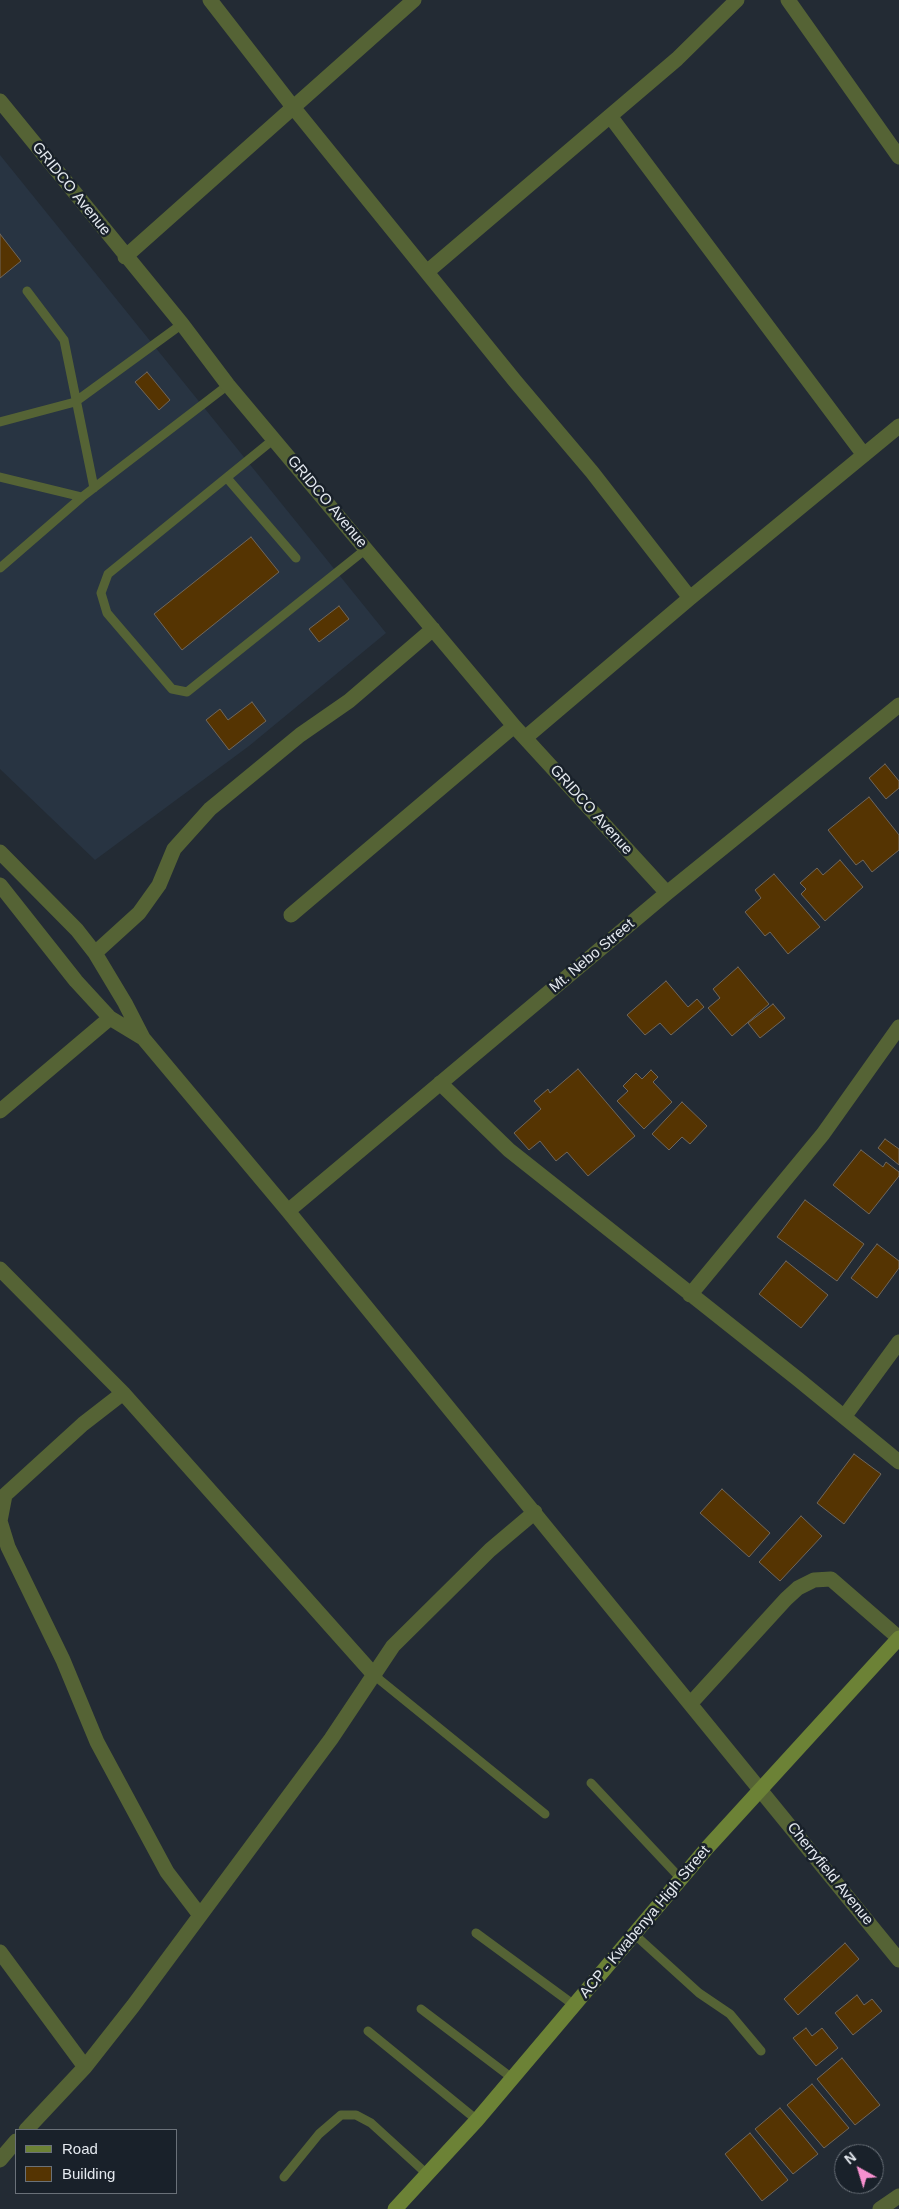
<!DOCTYPE html>
<style>
body{margin:0}
#map{position:relative;width:899px;height:2209px;overflow:hidden;background:#232b34;font-family:Helvetica,sans-serif}
canvas{display:block}
.legend{position:absolute;left:15px;top:2129px;width:162px;height:65px;box-sizing:border-box;background:#19212a;border:1px solid #6a7179;margin:0;padding:6px 9px;list-style:none;font-size:15px;color:#e4e9ef}
.legend li{display:flex;align-items:center;gap:10px;height:25px}
.legend b{width:25px;border:1px solid #6a7179}
.north{position:absolute;left:834px;top:2144px;width:50px;height:50px;box-sizing:border-box;background:#19212a;border:1px solid #6a7179;border-radius:50%;rotate:321deg;font-size:14px;font-weight:700;line-height:20px;text-align:center;color:#e4e9ef}
.north::after{content:'';display:block;margin:auto;width:18px;height:22px;background:#f790cf;clip-path:polygon(50% 0,100% 100%,50% 72%,0 100%)}
</style>
<div id="map">
<canvas width="899" height="2209"></canvas>
<ul class="legend">
<li><b style="height:6px;background:#6c8236"></b>Road</li>
<li><b style="height:14px;background:#553402"></b>Building</li>
</ul>
<div class="north">N</div>
</div>
<script>
const c = document.querySelector('canvas').getContext('2d');
c.lineJoin = 'round';
function fillPath(path, color) {
  c.fillStyle = color;
  c.fill(path, 'evenodd');
}
function toPath(rows) {
  const path = new Path2D();
  for (const r of rows) {
    path.moveTo(r[0], r[1]);
    for (let i = 2; i < r.length; i += 2) path.lineTo(r[i], r[i + 1]);
  }
  return path;
}
function trace(path, color, width, dash) {
  c.strokeStyle = color;
  c.lineWidth = width;
  c.lineCap = dash ? 'butt' : 'round';
  c.setLineDash(dash || []);
  c.stroke(path);
}
function write(font, color, halo, rows, align = 'center') {
  c.font = font + ' Helvetica,sans-serif';
  c.lineWidth = 5;
  c.setLineDash([]);
  c.textBaseline = 'middle';
  c.strokeStyle = halo;
  c.fillStyle = color;
  for (const [text, x, y, turn = 0] of rows) {
    c.save();
    c.translate(x, y);
    c.rotate((+turn || 0) * Math.PI / 180);
    c.textAlign = isNaN(turn) ? turn : align;
    if (halo) c.strokeText(text, 0, 0);
    c.fillText(text, 0, 0);
    c.restore();
  }
}
fillPath(toPath([
 [0,155,386,633,249,746,95,860,0,769]
]), '#283442');
const building = toPath([
 [0,234,21,261,0,278,0,234],
 [147,372,170,400,159,410,135,382,147,372],
 [251,537,279,572,182,650,154,614,251,537],
 [339,606,349,619,319,642,309,629,339,606],
 [252,702,266,721,229,750,206,720,220,709,228,720,252,702],
 [885,764,899,781,899,788,886,799,869,778,885,764],
 [869,797,899,835,899,850,872,872,863,860,856,865,828,830,869,797],
 [840,860,863,887,825,921,801,894,806,889,800,883,817,868,823,875,840,860],
 [774,874,820,927,788,954,770,932,765,936,745,912,761,898,755,890,774,874],
 [738,967,769,1004,732,1036,708,1008,720,998,713,989,738,967],
 [666,981,688,1007,697,999,704,1007,671,1035,660,1023,645,1035,627,1015,666,981],
 [773,1004,785,1018,760,1038,748,1023,773,1004],
 [578,1069,635,1136,588,1176,567,1152,556,1161,540,1141,529,1150,514,1133,541,1109,534,1101,548,1089,550,1093,578,1069],
 [651,1070,658,1077,653,1082,672,1102,644,1129,617,1101,628,1091,623,1086,636,1073,642,1079,651,1070],
 [682,1102,707,1126,690,1144,682,1137,669,1150,652,1134,682,1102],
 [885,1139,899,1149,899,1165,878,1148,885,1139],
 [861,1150,883,1167,886,1162,899,1172,899,1176,869,1214,833,1185,861,1150],
 [805,1200,864,1244,837,1281,777,1237,805,1200],
 [877,1244,899,1261,899,1268,877,1298,851,1278,877,1244],
 [786,1261,828,1295,801,1328,759,1294,786,1261],
 [854,1454,881,1474,844,1524,817,1503,854,1454],
 [722,1489,770,1533,749,1557,700,1513,722,1489],
 [801,1516,822,1536,780,1581,759,1562,801,1516],
 [845,1943,859,1959,798,2015,784,1999,845,1943],
 [857,1995,864,2005,872,1999,882,2011,853,2035,835,2013,857,1995],
 [806,2028,812,2036,822,2028,838,2048,816,2066,793,2038,806,2028],
 [842,2058,880,2105,855,2125,817,2079,842,2058],
 [812,2084,849,2128,824,2148,787,2105,812,2084],
 [780,2108,818,2154,793,2174,755,2129,780,2108],
 [750,2133,788,2180,762,2201,725,2154,750,2133]
]);
fillPath(building, '#553402');
trace(building, '#70675c', 1);
trace(toPath([
 [27,291,64,340,94,488],
 [0,422,75,402,182,324],
 [274,439,108,574,101,593,107,613,172,689,187,692,366,549],
 [0,477,82,497],
 [227,478,296,558],
 [0,568,82,497,228,385],
 [375,1676,545,1814],
 [591,1783,681,1879],
 [476,1933,574,2005],
 [634,1934,699,1993,730,2014,761,2051],
 [421,2009,512,2078],
 [368,2031,477,2120],
 [284,2177,319,2134,341,2115,356,2115,371,2123,428,2175]
]), '#556335', 9);
trace(toPath([
 [210,0,293,107,515,381,592,472,690,598],
 [788,0,899,157],
 [0,101,182,324,228,385,514,726,667,893],
 [610,116,864,455],
 [125,257,414,0],
 [428,271,677,59,737,0],
 [525,738,690,598,899,426],
 [0,852,77,930,95,953,125,1003,143,1038,288,1211,899,1960],
 [0,885,76,981,110,1018,143,1038],
 [291,915,514,726],
 [95,953,139,913,159,885,174,849,210,809,300,735,349,701,433,629],
 [440,1083,509,1150,799,1380,899,1462],
 [0,1111,110,1018],
 [288,1211,667,893,899,705],
 [0,1269,123,1393,375,1676],
 [690,1295,823,1134,899,1027],
 [844,1417,899,1342],
 [0,1521,8,1547,63,1660,97,1742,167,1872,199,1914],
 [0,1521,5,1495,83,1424,123,1393],
 [691,1703,786,1599,798,1588,814,1580,831,1579,899,1638],
 [0,1952,85,2067],
 [26,2130,85,2067,133,2006,331,1739,393,1646,490,1550,535,1512],
 [0,2160,16,2141],
 [880,2209,899,2196]
]), '#556335', 15);
trace(toPath([
 [395,2209,477,2120,707,1848,899,1638]
]), '#6c8236', 15);
write('15px', '#e4e9ef', '#19212a', [
 ["GRIDCO Avenue",71,189,51],
 ["GRIDCO Avenue",327,502,50],
 ["GRIDCO Avenue",591,810,48],
 ["Mt. Nebo Street",592,956,-40],
 ["Cherryfield Avenue",830,1874,51],
 ["ACP - Kwabenya High Street",645,1922,-50]
]);
</script>
